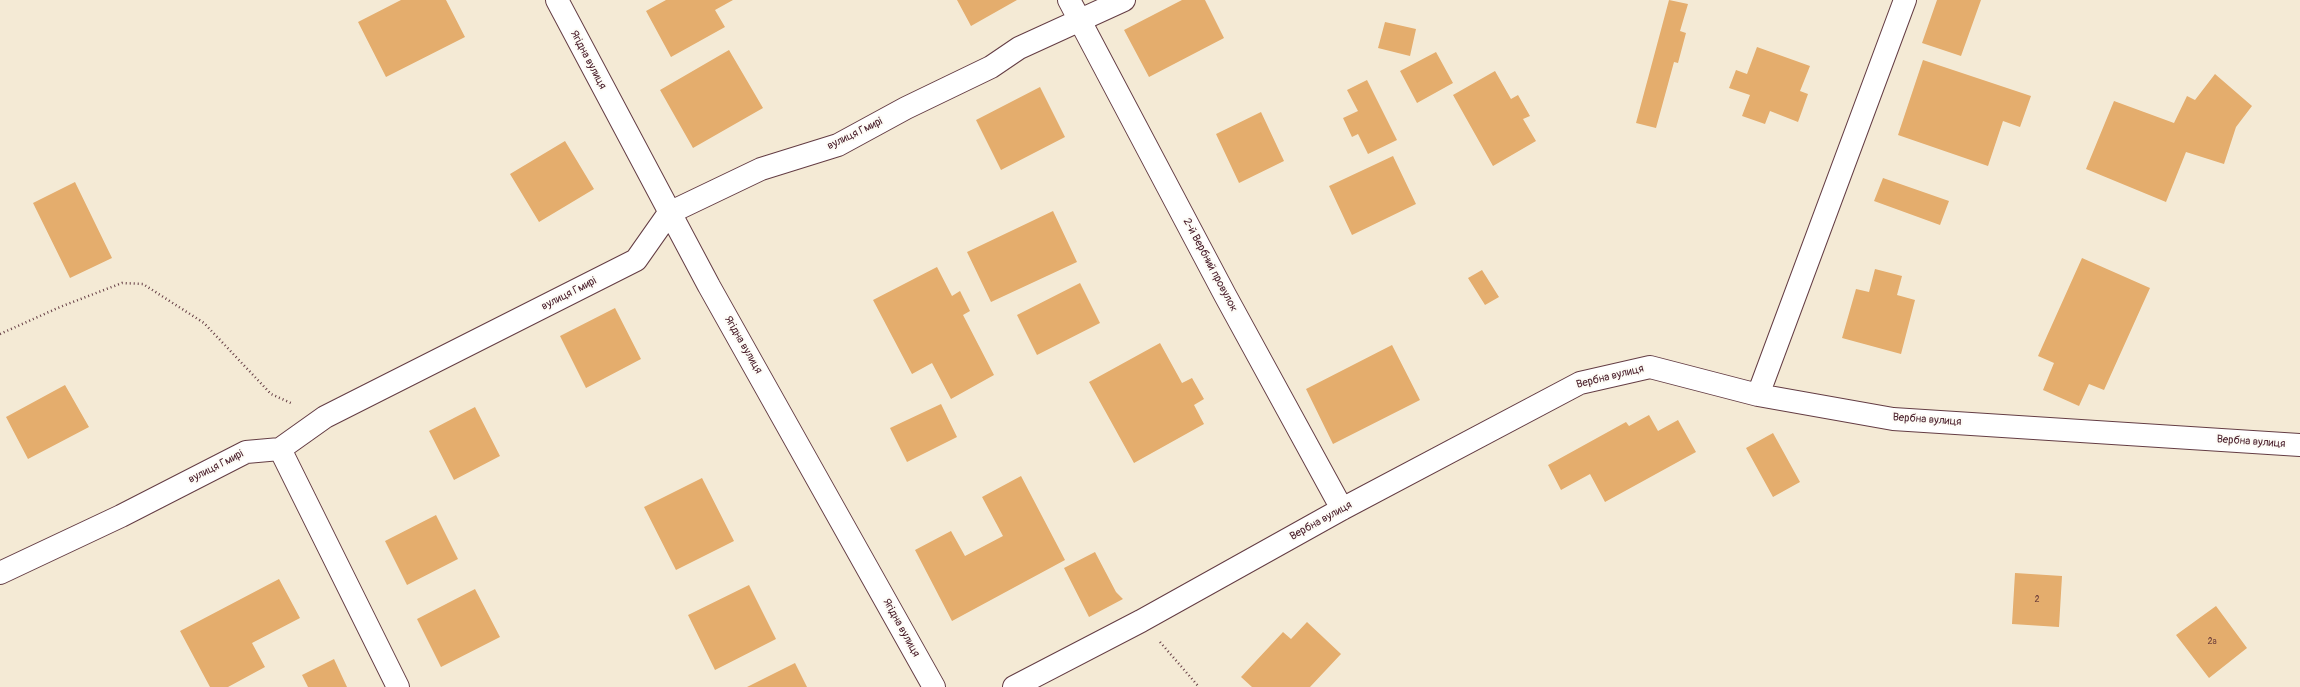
<!DOCTYPE html>
<meta charset="utf-8">
<style>
body{margin:0}
canvas{display:block;background:#f4ead5}
</style>
<canvas width="2300" height="687"></canvas>
<script>
const c = document.querySelector('canvas').getContext('2d');
c.lineJoin = 'round';
function fillPath(path, color) {
  c.fillStyle = color;
  c.fill(path, 'evenodd');
}
function toPath(rows) {
  const path = new Path2D();
  for (const r of rows) {
    path.moveTo(r[0], r[1]);
    for (let i = 2; i < r.length; i += 2) path.lineTo(r[i], r[i + 1]);
  }
  return path;
}
function trace(path, color, width, dash) {
  c.strokeStyle = color;
  c.lineWidth = width;
  c.lineCap = dash ? 'butt' : 'round';
  c.setLineDash(dash || []);
  c.stroke(path);
}
function write(font, color, halo, rows, align = 'center') {
  c.font = font + ' Pangolin,sans-serif';
  c.lineWidth = 4;
  c.setLineDash([]);
  c.textBaseline = 'middle';
  c.strokeStyle = halo;
  c.fillStyle = color;
  for (const [text, x, y, turn = 0] of rows) {
    c.save();
    c.translate(x, y);
    c.rotate((+turn || 0) * Math.PI / 180);
    c.textAlign = isNaN(turn) ? turn : align;
    if (halo) c.strokeText(text, 0, 0);
    c.fillText(text, 0, 0);
    c.restore();
  }
}
fillPath(toPath([
 [401,0,446,0,465,37,386,77,358,22],
 [666,0,733,0,715,10,725,27,671,57,646,11],
 [957,0,1017,0,971,26],
 [1182,0,1205,0,1224,38,1149,77,1124,30],
 [1669,0,1688,4,1680,31,1686,33,1678,63,1674,62,1656,128,1636,123],
 [1937,0,1981,0,1961,56,1922,43],
 [1385,22,1416,29,1410,56,1378,48],
 [1757,47,1810,66,1800,91,1808,94,1798,122,1770,111,1765,124,1742,116,1750,95,1729,88,1736,70,1747,74],
 [729,50,763,108,693,148,660,90],
 [1436,52,1453,83,1417,103,1400,71],
 [1923,60,2031,96,2020,127,2003,121,1988,166,1898,135],
 [1495,71,1511,99,1518,95,1530,116,1523,119,1536,141,1493,166,1453,95],
 [2215,74,2252,106,2236,127,2224,164,2186,152,2166,202,2086,169,2114,101,2174,123,2187,96,2195,100],
 [1367,80,1397,140,1368,154,1358,134,1352,137,1343,118,1358,111,1347,90],
 [1040,87,1065,137,1001,170,976,120],
 [1261,112,1284,161,1239,183,1216,134],
 [565,141,594,189,539,222,510,174],
 [1393,156,1416,204,1352,235,1329,186],
 [1883,178,1949,201,1940,225,1874,201],
 [75,182,112,258,70,278,33,203],
 [1053,211,1077,262,991,302,967,252],
 [2082,258,2150,288,2104,390,2089,384,2079,406,2043,390,2054,363,2038,356],
 [937,267,952,296,960,291,970,311,963,315,994,375,951,399,932,363,912,374,873,300],
 [1875,269,1902,276,1897,295,1915,300,1901,354,1842,338,1856,289,1869,292],
 [1482,270,1499,297,1485,305,1468,278],
 [1080,283,1100,323,1037,355,1017,315],
 [615,308,641,359,586,388,560,336],
 [1160,343,1182,383,1192,378,1204,399,1194,405,1204,424,1134,463,1089,382],
 [1392,345,1420,400,1333,444,1306,389],
 [65,385,89,427,28,459,6,417],
 [941,404,957,437,907,462,890,428],
 [475,407,500,456,454,480,429,431],
 [1649,415,1658,431,1678,420,1696,452,1605,502,1590,474,1561,490,1548,465,1626,422,1629,426],
 [1773,433,1800,482,1773,497,1746,448],
 [1021,476,1065,560,952,621,915,550,951,531,965,556,1003,536,982,497],
 [702,478,734,541,676,570,644,507],
 [436,515,458,559,407,585,385,541],
 [1095,552,1116,592,1123,599,1089,617,1064,568],
 [2015,573,2062,576,2059,627,2012,624],
 [279,579,300,618,252,643,265,667,228,687,210,687,180,631],
 [749,585,776,639,715,670,688,615],
 [475,589,500,637,441,667,417,619],
 [2216,606,2247,648,2209,678,2176,635],
 [1307,622,1341,654,1310,687,1252,687,1241,677,1283,632,1291,639],
 [334,659,347,687,308,687,302,675],
 [795,663,807,687,747,687]
]), '#e4ad6d');
const street = toPath([
 [557,0,709,286,934,687],
 [1069,0,1225,295,1342,509],
 [1758,395,1905,0],
 [280,449,398,687],
 [0,573,121,516,246,452,280,449,325,417,636,260,669,213,761,169,838,145,906,108,991,67,1019,48,1124,0],
 [1014,687,1141,621,1342,509,1580,383,1650,367,1758,395,1893,419,2300,445]
]);
trace(street, '#643d44', 24);
trace(toPath([
 [0,334,60,307,122,283,143,284,204,323,271,394,293,404],
 [1160,642,1199,687]
]), '#643d44', 2.5, [1, 3]);
trace(street, '#fff', 22);
write('9px', '#70423c', null, [
 ["2",2037,600],
 ["2а",2212,642]
]);
write('11px', '#4a1f2b', '#fdfcf7', [
 ["Ягідна вулиця",588,60,62],
 ["вулиця Гмирі",855,134,-26],
 ["2-й Вербний провулок",1210,265,62],
 ["вулиця Гмирі",569,294,-27],
 ["Ягідна вулиця",743,345,60],
 ["Вербна вулиця",1610,377,-14],
 ["Вербна вулиця",1927,420,4],
 ["Вербна вулиця",2251,442,4],
 ["вулиця Гмирі",216,467,-27],
 ["Вербна вулиця",1321,521,-29],
 ["Ягідна вулиця",901,628,61]
]);
</script>
